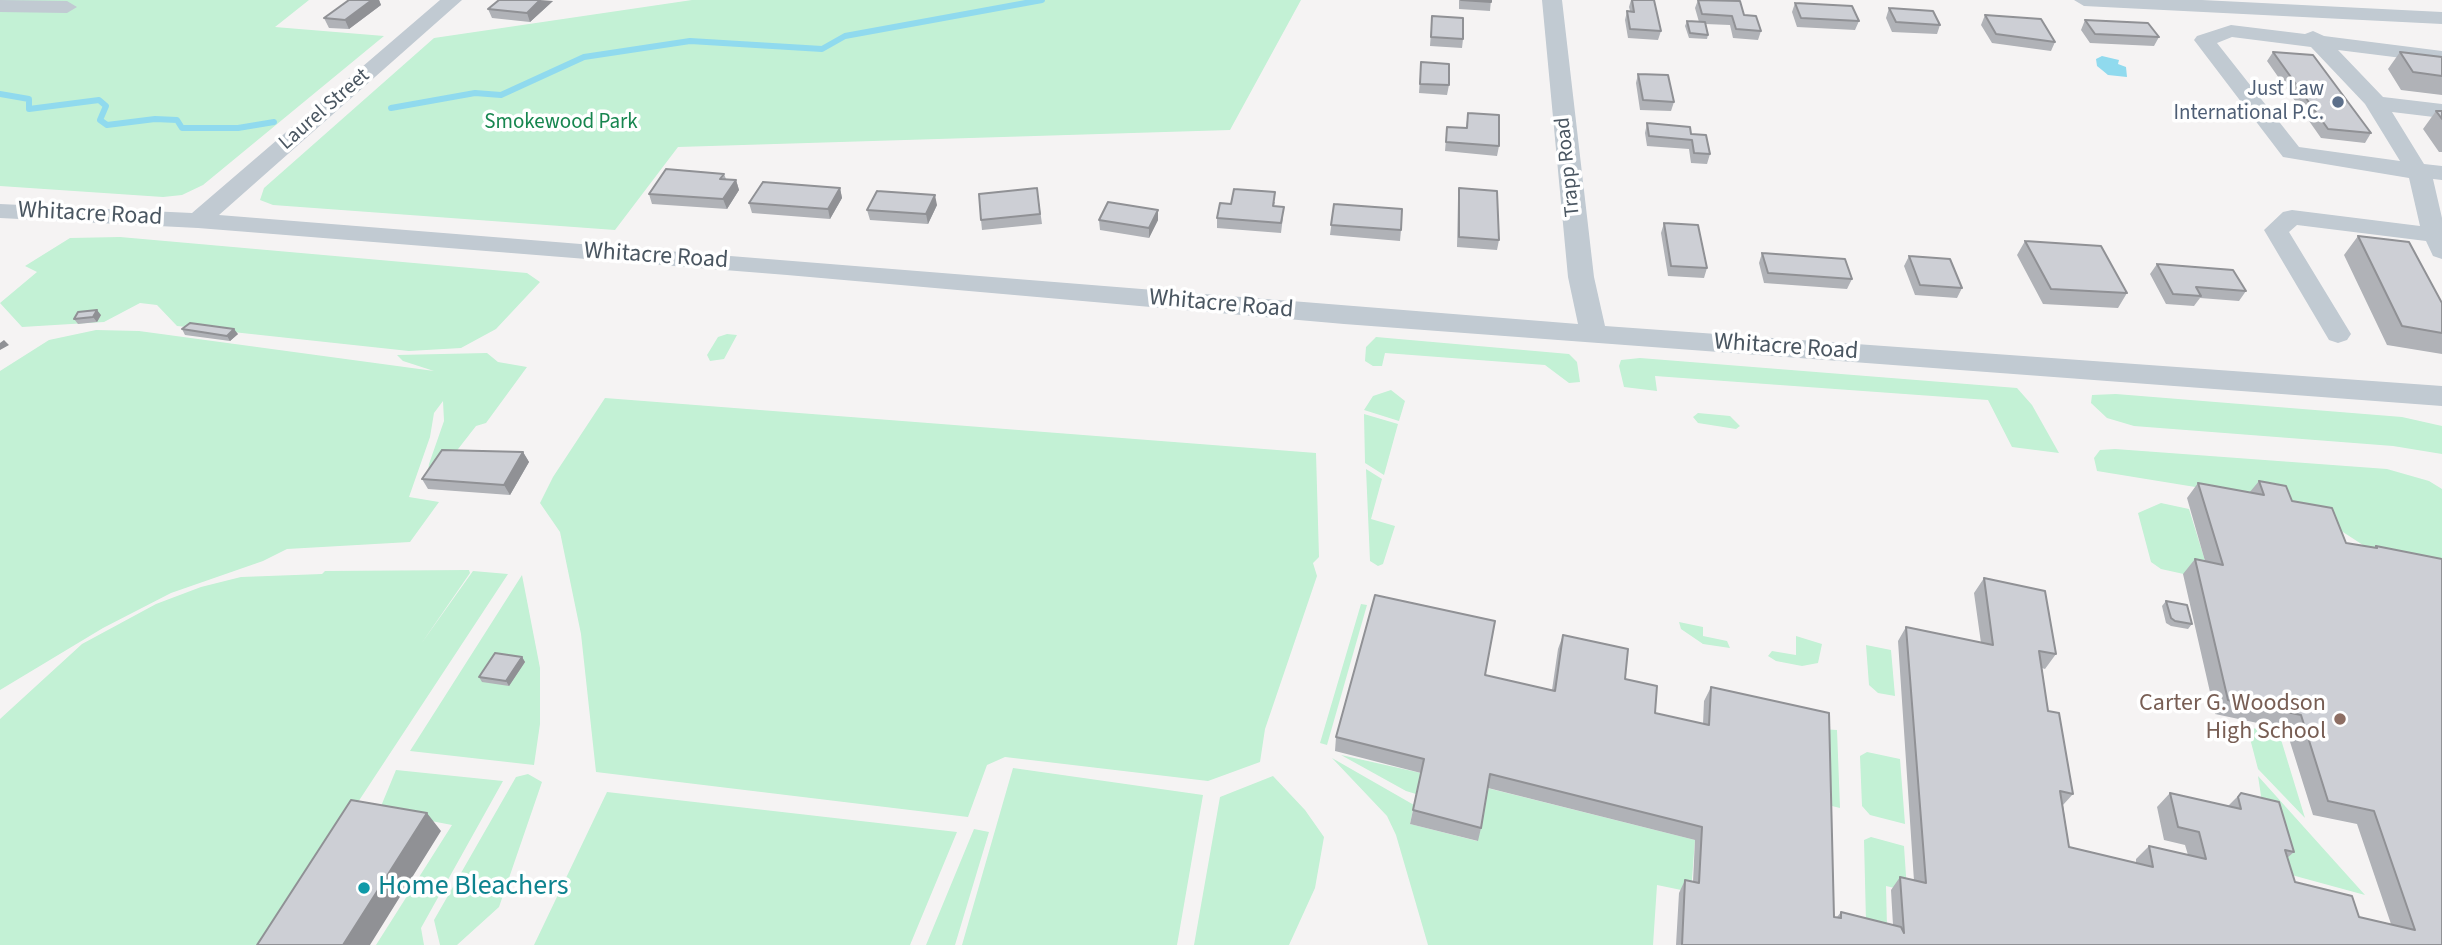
<!DOCTYPE html>
<style>
body{margin:0}
canvas{display:block;background:#f5f3f3}
</style>
<canvas width="2442" height="945"></canvas>
<script>
const c = document.querySelector('canvas').getContext('2d');
c.lineJoin = 'round';
function fillPath(path, color) {
  c.fillStyle = color;
  c.fill(path, 'evenodd');
}
function toPath(rows) {
  const path = new Path2D();
  for (const r of rows) {
    path.moveTo(r[0], r[1]);
    for (let i = 2; i < r.length; i += 2) path.lineTo(r[i], r[i + 1]);
  }
  return path;
}
function trace(path, color, width, dash) {
  c.strokeStyle = color;
  c.lineWidth = width;
  c.lineCap = dash ? 'butt' : 'round';
  c.setLineDash(dash || []);
  c.stroke(path);
}
function write(font, color, halo, rows, align = 'center') {
  c.font = font + ' "Source Sans 3",sans-serif';
  c.lineWidth = 7;
  c.setLineDash([]);
  c.textBaseline = 'middle';
  c.strokeStyle = halo;
  c.fillStyle = color;
  for (const [text, x, y, turn = 0] of rows) {
    c.save();
    c.translate(x, y);
    c.rotate((+turn || 0) * Math.PI / 180);
    c.textAlign = isNaN(turn) ? turn : align;
    if (halo) c.strokeText(text, 0, 0);
    c.fillText(text, 0, 0);
    c.restore();
  }
}
fillPath(toPath([
 [0,0,309,0,275,27,384,36,203,185,182,195,163,197,0,186],
 [692,0,1301,0,1230,130,678,147,615,230,273,205,260,200,264,188,434,38],
 [120,237,527,273,540,282,496,329,461,348,409,351,177,326,157,305,140,303,104,322,22,327,0,303,37,272,25,266,70,238],
 [96,330,139,331,434,371,403,361,397,355,487,353,498,362,527,367,486,423,476,426,434,480,427,479,429,464,444,421,443,401,434,413,430,437,409,497,439,502,410,542,287,549,263,561,171,593,103,628,0,690,0,371,49,340],
 [727,334,737,335,724,359,710,361,707,355,718,337],
 [1376,337,1569,354,1577,362,1580,382,1569,383,1545,365,1385,353,1382,366,1373,366,1365,361,1366,347],
 [1640,358,2017,388,2032,405,2059,453,2012,447,1988,400,1655,376,1657,391,1624,387,1619,366,1621,360],
 [1391,390,1405,401,1399,421,1364,410,1373,396],
 [2116,394,2402,417,2442,426,2442,454,2393,446,2134,426,2107,418,2091,403,2092,395],
 [605,398,1316,453,1319,557,1313,563,1317,576,1265,729,1260,762,1208,781,1005,757,987,765,968,817,596,772,581,634,560,532,540,503,553,477],
 [1698,413,1730,416,1740,426,1736,429,1698,423,1693,417],
 [1364,414,1398,424,1384,475,1365,463],
 [2115,449,2387,469,2429,481,2442,489,2442,577,2366,547,2326,521,2275,500,2097,471,2094,458,2100,450],
 [1366,469,1382,479,1371,519,1395,526,1383,564,1378,566,1370,561],
 [2161,503,2189,509,2211,580,2161,569,2151,562,2138,513],
 [469,570,470,573,421,644,473,571,508,574,264,945,0,945,0,719,82,644,156,604,201,587,241,577,322,574,325,571],
 [522,575,540,668,540,724,534,765,410,751],
 [1361,604,1367,605,1327,745,1320,743],
 [1679,622,1703,627,1703,636,1727,641,1730,648,1703,644,1681,629],
 [1796,636,1822,644,1818,663,1802,666,1776,661,1768,656,1772,651,1796,655],
 [1866,645,1891,650,1895,696,1878,693,1869,685],
 [2247,727,2279,733,2305,818,2258,769],
 [1821,729,1837,730,1840,808,1824,804],
 [1867,752,1900,759,1905,824,1870,815,1862,806,1860,756],
 [1341,755,1421,773,1416,794,1406,791],
 [1332,758,1414,805,1410,824,1477,841,1487,788,1695,840,1691,892,1657,885,1653,945,1428,945,1396,835,1387,816],
 [1013,768,1203,795,1177,945,962,945],
 [396,770,503,781,421,928,424,945,376,945,452,825,379,811],
 [528,774,542,782,499,907,457,945,440,945,434,920,516,777],
 [1273,776,1305,810,1324,837,1315,888,1289,945,1194,945,1220,797],
 [2258,776,2365,895,2288,874,2263,809],
 [607,792,957,832,910,945,534,945],
 [974,829,989,832,955,945,926,945],
 [1871,837,1904,846,1907,891,1886,886,1887,928,1866,922,1864,840]
]), '#c3f1d5');
fillPath(toPath([
 [2102,56,2119,60,2118,64,2126,67,2127,77,2108,75,2102,70,2097,66,2096,59]
]), '#90daee');
trace(toPath([
 [0,94,29,99,29,109,99,100,106,106,100,120,107,125,155,119,177,120,182,128,238,128,274,122],
 [391,108,475,93,501,95,584,57,690,41,822,49,845,36,1042,0]
]), '#90daee', 6);
fillPath(toPath([
 [0,0,67,1,77,7,67,13,0,12,0,0],
 [440,0,462,0,219,215,1578,324,1568,277,1542,0,1562,0,1594,277,1605,326,2442,386,2442,406,1344,324,787,275,198,228,0,218,0,204,192,213,440,0],
 [2074,0,2202,0,2442,12,2442,24,2084,6,2074,0],
 [2231,25,2305,34,2313,31,2324,36,2442,51,2442,63,2338,50,2383,97,2442,104,2442,118,2392,112,2424,164,2442,166,2442,180,2433,179,2442,218,2442,259,2433,256,2426,241,2297,225,2289,232,2351,334,2347,340,2338,343,2329,340,2264,230,2283,212,2292,210,2420,226,2409,178,2283,157,2194,40,2197,36,2231,25],
 [2232,37,2311,47,2365,104,2400,161,2299,147,2217,43,2232,37]
]), '#c1cad2');
fillPath(toPath([
 [349,0,379,0,381,5,349,29,329,28,324,18],
 [1459,0,1491,0,1490,11,1459,9],
 [1631,0,1654,0,1661,31,1658,40,1628,38,1625,20,1627,11,1630,11,1629,7],
 [1698,0,1744,15,1761,31,1758,40,1733,38,1730,25,1705,24,1708,35,1707,39,1689,38,1685,26,1687,21,1699,22,1695,8],
 [553,1,530,22,492,18,488,9],
 [1795,3,1859,21,1855,30,1797,27,1792,12],
 [1889,8,1940,25,1937,34,1892,32,1886,18],
 [1985,15,2055,42,2051,51,1992,43,1981,25],
 [1432,16,1463,39,1462,48,1430,46],
 [2085,20,2159,37,2154,46,2090,43,2081,30],
 [2273,52,2371,133,2365,143,2321,138,2267,61],
 [2400,52,2442,57,2442,95,2401,90,2388,69],
 [1421,62,1449,85,1447,95,1419,93],
 [1638,74,1674,102,1671,111,1640,110,1636,83],
 [2436,111,2442,111,2442,152,2439,152,2423,129],
 [1468,113,1499,146,1497,156,1445,151,1447,127,1466,128],
 [1647,123,1691,134,1710,154,1707,164,1691,163,1689,149,1647,146,1645,133],
 [724,174,726,179,736,180,739,190,727,209,652,204,649,194],
 [840,188,842,198,830,219,752,213,749,203],
 [1037,188,1042,224,982,230,981,220],
 [1459,188,1499,240,1497,250,1457,247,1458,198],
 [1275,202,1274,206,1283,217,1281,233,1217,228,1217,218,1231,204],
 [1334,204,1401,230,1400,241,1330,235],
 [937,205,928,224,870,220,867,210],
 [1158,210,1158,220,1149,238,1100,230,1099,220],
 [1664,223,1707,268,1704,278,1668,276,1661,233],
 [2358,236,2442,303,2442,354,2387,345,2344,255],
 [2025,241,2127,293,2118,308,2043,304,2017,255],
 [1762,253,1852,279,1847,289,1764,283,1759,263],
 [1909,256,1962,288,1957,298,1915,295,1904,266],
 [2157,264,2246,291,2239,301,2200,298,2194,306,2166,304,2150,274],
 [101,315,97,322,78,324,74,319],
 [182,329,238,334,230,341,185,335],
 [523,452,529,462,510,495,428,489,422,479],
 [2259,481,2292,501,2346,543,2374,548,2376,546,2442,945,1676,945,1679,893,1685,880,1693,882,1695,840,1488,788,1481,828,1478,841,1410,824,1421,773,1335,751,1336,737,1485,675,1552,690,1558,649,1563,635,1625,679,1655,713,1703,724,1704,701,1711,687,1834,917,1837,917,1841,912,1893,925,1891,890,1900,877,1914,881,1898,641,1906,627,1981,643,1974,593,1984,578,2056,654,2045,669,2042,668,2048,711,2073,794,2063,805,2069,847,2136,863,2136,859,2149,846,2188,855,2185,845,2164,840,2157,807,2170,793,2228,806,2241,793,2294,852,2287,858,2295,882,2359,917,2391,924,2357,824,2313,815,2286,729,2215,714,2183,574,2195,559,2205,561,2187,498,2198,483,2249,493],
 [2166,601,2192,624,2188,629,2171,626,2166,623,2162,606],
 [522,657,525,662,509,686,482,682,479,677]
]), '#b0b2b7');
fillPath(toPath([
 [372,0,379,0,381,5,349,29,345,20],
 [540,0,553,1,530,22,527,13],
 [736,180,739,190,727,209,723,199],
 [840,188,842,198,830,219,828,209],
 [935,195,937,205,928,224,926,214],
 [1158,210,1158,220,1149,238,1149,228],
 [97,310,101,315,97,322,93,317],
 [234,329,238,334,230,341,227,336],
 [4,340,9,345,0,350,0,343],
 [523,452,529,462,510,495,504,485],
 [522,657,525,662,509,686,506,681],
 [427,813,441,831,370,945,343,945]
]), '#909195');
const building = toPath([
 [349,0,372,0,345,20,324,18,349,0],
 [499,0,540,0,527,13,488,9,499,0],
 [1461,0,1491,0,1491,2,1461,0],
 [1632,0,1654,0,1661,31,1630,29,1627,11,1634,12,1632,0],
 [1698,0,1740,1,1744,15,1756,16,1761,31,1736,29,1732,16,1702,14,1698,0],
 [1795,3,1852,6,1859,21,1801,18,1795,3],
 [1889,8,1933,11,1940,25,1896,22,1889,8],
 [1985,15,2041,19,2055,42,1996,34,1985,15],
 [1432,16,1463,18,1463,39,1431,37,1432,16],
 [2085,20,2148,23,2159,37,2095,34,2085,20],
 [1687,21,1705,22,1708,35,1690,33,1687,21],
 [2273,52,2313,55,2371,133,2328,129,2273,52],
 [2400,52,2442,57,2442,76,2413,72,2400,52],
 [1421,62,1449,64,1449,85,1420,84,1421,62],
 [1638,74,1668,75,1674,102,1643,100,1638,74],
 [2436,111,2442,111,2442,119,2436,111],
 [1468,113,1499,115,1499,146,1446,142,1447,127,1467,128,1468,113],
 [1647,123,1690,127,1691,134,1706,135,1710,154,1694,153,1692,140,1649,136,1647,123],
 [666,169,724,174,720,179,736,180,723,199,649,194,666,169],
 [763,182,840,188,828,209,749,203,763,182],
 [1037,188,1040,214,981,220,979,194,1037,188],
 [1459,188,1497,191,1499,240,1459,237,1459,188],
 [1234,189,1275,192,1273,206,1284,207,1281,223,1217,218,1220,203,1231,204,1234,189],
 [877,191,935,195,926,214,867,210,877,191],
 [1108,202,1158,210,1149,228,1099,220,1108,202],
 [1334,204,1402,209,1401,230,1331,225,1334,204],
 [1664,223,1698,225,1707,268,1671,266,1664,223],
 [2358,236,2409,242,2442,303,2442,333,2402,326,2358,236],
 [2025,241,2101,246,2127,293,2051,289,2025,241],
 [1762,253,1845,259,1852,279,1768,273,1762,253],
 [1909,256,1950,259,1962,288,1920,285,1909,256],
 [2157,264,2233,270,2246,291,2196,287,2201,296,2173,294,2157,264],
 [97,310,93,317,74,319,78,312,97,310],
 [190,323,234,329,227,336,182,329,190,323],
 [442,450,523,452,504,485,422,479,442,450],
 [2259,481,2286,486,2292,501,2332,508,2346,543,2377,548,2376,546,2442,559,2442,945,1682,945,1685,880,1699,883,1702,827,1490,774,1481,828,1413,810,1424,759,1336,737,1375,595,1495,621,1485,675,1555,691,1563,635,1628,649,1625,679,1657,686,1655,713,1709,725,1711,687,1829,713,1834,917,1841,918,1841,912,1901,927,1904,933,1900,877,1926,883,1906,627,1993,645,1984,578,2045,591,2056,654,2039,651,2048,711,2059,713,2073,794,2060,791,2069,847,2153,867,2149,846,2206,859,2199,832,2178,827,2170,793,2241,809,2238,797,2241,793,2279,802,2294,852,2285,850,2295,882,2352,896,2359,917,2415,930,2374,811,2328,801,2301,715,2228,700,2195,559,2223,565,2198,483,2264,495,2259,481],
 [2166,601,2187,605,2192,624,2175,621,2171,618,2166,601],
 [495,653,522,657,506,681,479,677,495,653],
 [351,800,427,813,343,945,257,945,351,800]
]);
fillPath(building, '#cdcfd5');
trace(building, '#909195', 2);
for (const [x, y, r, color] of [
 [2338,102,7,"#5c6f8a"],
 [2340,719,7,"#8d6e63"],
 [364,888,7,"#0f9aa8"]
]) {
  const dot = new Path2D();
  dot.arc(x, y, r, 0, 2 * Math.PI);
  c.fillStyle = color;
  c.fill(dot);
  trace(dot, '#fff', 2.5);
}
write('21px', '#4e5e75', '#fff', [
 ["Just Law",2324,90],
 ["International P.C.",2324,114]
], 'right');
write('21px', '#4a5661', '#fff', [
 ["Laurel Street",325,110,-41],
 ["Trapp Road",1569,167,-96]
]);
write('21px', '#17864f', '#fff', [
 ["Smokewood Park",561,123]
]);
write('24px', '#4a5661', '#fff', [
 ["Whitacre Road",90,215,3],
 ["Whitacre Road",656,257,4],
 ["Whitacre Road",1221,305,5],
 ["Whitacre Road",1786,348,4]
]);
write('24px', '#785e54', '#fff', [
 ["Carter G. Woodson",2326,705],
 ["High School",2326,733]
], 'right');
write('28px', '#0d838f', '#fff', [
 ["Home Bleachers",378,888]
], 'left');
</script>
